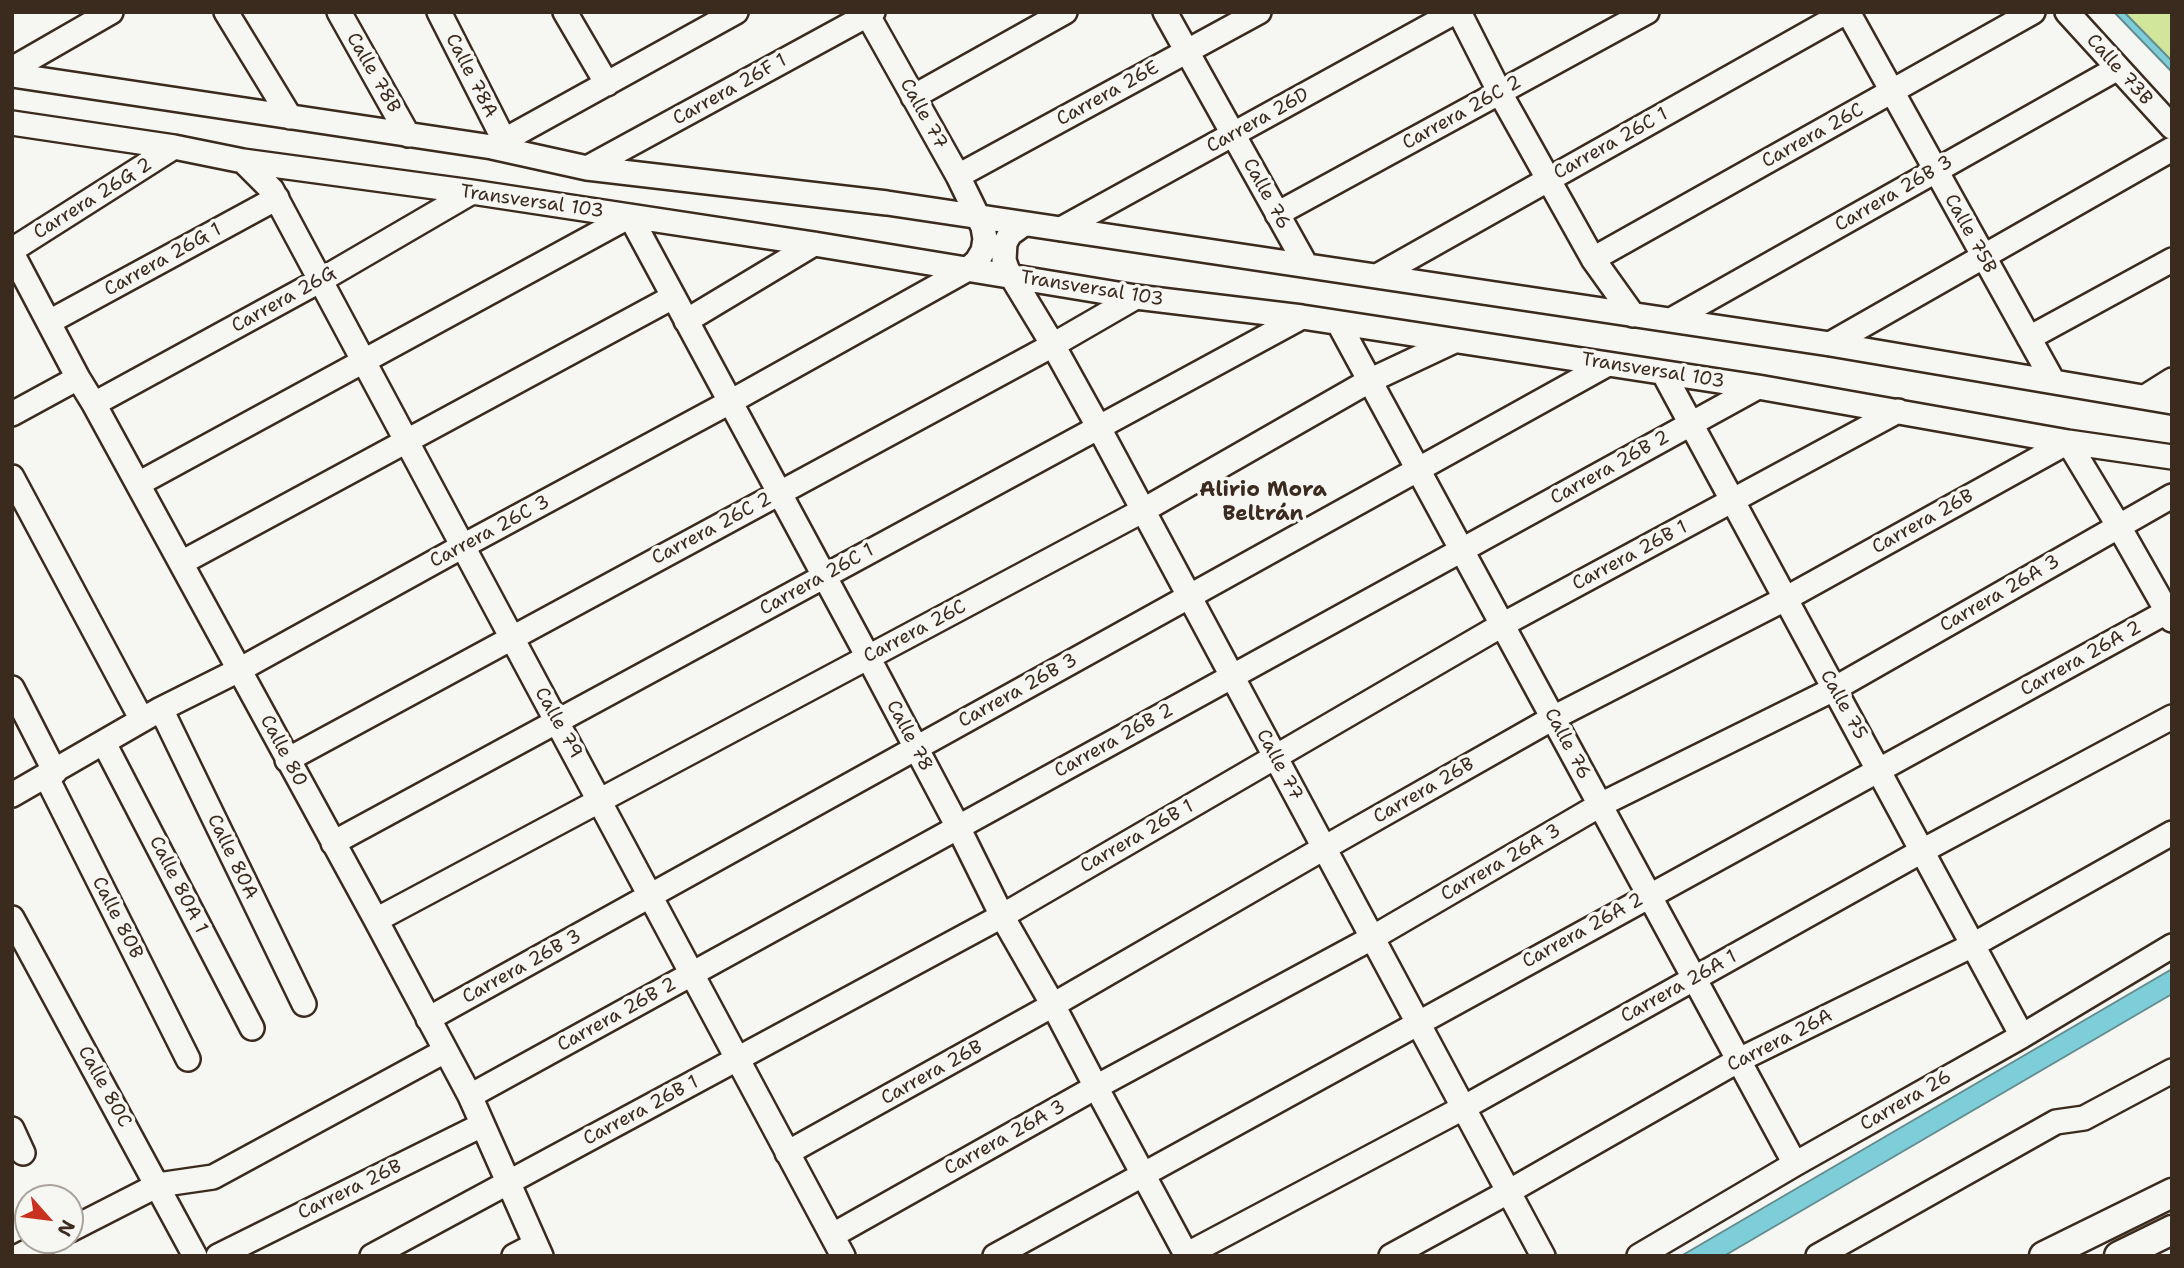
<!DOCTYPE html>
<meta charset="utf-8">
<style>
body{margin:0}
#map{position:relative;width:2184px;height:1268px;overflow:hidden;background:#f6f6f2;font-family:"Shantell Sans",sans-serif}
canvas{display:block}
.frame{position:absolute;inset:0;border:14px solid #3b2a1e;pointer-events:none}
.north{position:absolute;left:14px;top:1184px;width:70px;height:70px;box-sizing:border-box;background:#f6f6f2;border:2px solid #aba49d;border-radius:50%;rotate:118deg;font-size:19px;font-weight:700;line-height:28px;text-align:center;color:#3b2a1e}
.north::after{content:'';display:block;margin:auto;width:24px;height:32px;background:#c8321e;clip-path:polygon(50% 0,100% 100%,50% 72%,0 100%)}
</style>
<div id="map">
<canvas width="2184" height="1268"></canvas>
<div class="frame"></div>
<div class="north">N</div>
</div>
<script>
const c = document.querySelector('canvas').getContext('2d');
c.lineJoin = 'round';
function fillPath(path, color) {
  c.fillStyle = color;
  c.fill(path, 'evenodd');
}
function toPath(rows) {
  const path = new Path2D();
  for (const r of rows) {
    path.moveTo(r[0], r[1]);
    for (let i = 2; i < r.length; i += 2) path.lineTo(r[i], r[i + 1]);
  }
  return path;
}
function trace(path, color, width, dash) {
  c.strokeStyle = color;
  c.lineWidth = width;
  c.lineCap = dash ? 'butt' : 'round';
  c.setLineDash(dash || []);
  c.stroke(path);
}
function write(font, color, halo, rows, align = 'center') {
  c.font = font + ' "Shantell Sans",sans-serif';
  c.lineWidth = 7;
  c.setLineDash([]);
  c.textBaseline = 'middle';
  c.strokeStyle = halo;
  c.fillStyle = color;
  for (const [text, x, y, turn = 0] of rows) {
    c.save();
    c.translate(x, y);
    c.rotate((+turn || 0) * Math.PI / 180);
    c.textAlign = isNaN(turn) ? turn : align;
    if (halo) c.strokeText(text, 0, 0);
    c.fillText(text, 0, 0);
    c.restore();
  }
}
fillPath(toPath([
 [2124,12,2172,12,2172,61]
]), '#d1e69b');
const water = toPath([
 [2114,12,2124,12,2172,61,2172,72,2114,12],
 [2172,969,2172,994,1724,1256,1681,1256,2172,969]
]);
fillPath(water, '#7eceda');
trace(water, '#638c8f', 2);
const minor = toPath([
 [226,12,290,117],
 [339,12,408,135],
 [439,12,504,140],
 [565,12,607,84],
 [1165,12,1306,265],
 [1459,12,1500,93,1593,259,1633,315],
 [1848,12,2053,381],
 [2067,12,2172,127],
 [12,69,111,12],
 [12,75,492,147,587,168,887,203,1830,344,2172,402],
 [913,97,1065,12],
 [12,123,174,147,243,161,472,192,814,244,1136,297,1302,317,1758,387,2068,442,2172,457],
 [492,147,736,12],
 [243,161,272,190,843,1256],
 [587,168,873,12],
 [958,176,1259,12],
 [1277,214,1647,12],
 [1024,224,1010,234,1005,243,1004,260,1007,269,1053,345,1099,428,1543,1256],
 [1061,229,1455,12],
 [12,250,174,147],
 [12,253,78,378,94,404,376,920,470,1096,541,1256],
 [1593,259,2033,12],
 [1377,276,1846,12],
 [1671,320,2118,68],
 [686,321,814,244],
 [49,322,277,198],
 [1339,324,1795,1164],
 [2029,338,2172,260],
 [1830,344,2172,149],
 [1664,374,2022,1036],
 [2145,397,2172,380],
 [94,404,321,280,472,192],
 [12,414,78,378],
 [12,477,142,720],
 [138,484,630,216,868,657,958,827,1002,916,1053,1005,1096,1087,1187,1256],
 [181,563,673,297],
 [12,688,55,772],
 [161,709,304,1004],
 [104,743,252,1028],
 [287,760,1053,345,1136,297],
 [46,776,188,1059],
 [12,795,161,709,239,670,463,546,730,402,968,269,977,261,983,251,985,239,983,227,958,176,866,12],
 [333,843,1302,317],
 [12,918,195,1256],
 [376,920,1142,511,1369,381,1452,342],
 [428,1019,1608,364],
 [470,1096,1758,387],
 [12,1129,23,1153],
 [787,1153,1053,1005,1324,848,1553,718,1785,599,2068,442,2118,525,2172,620],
 [70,1230,158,1185,213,1177,445,1051],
 [833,1235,1096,1087,1372,938,1600,805,1834,689,2172,496],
 [19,1256,50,1240],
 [218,1256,482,1125],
 [372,1256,1002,916,1502,625,1898,411],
 [514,1256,535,1245],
 [995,1256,2172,609],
 [1184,1256,1463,1108,1922,851,2172,717],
 [1391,1256,1508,1192,1739,1060,1973,945,2172,833],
 [1639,1256,1795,1164,2022,1036,2172,946],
 [1818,1256,2056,1122,2084,1118,2172,1071]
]);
const major = toPath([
 [2044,1256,2172,1193],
 [2119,1256,2172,1230]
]);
trace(minor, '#3b2a1e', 28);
trace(major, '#3b2a1e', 33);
trace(minor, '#f6f6f2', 23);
trace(major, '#f6f6f2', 28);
write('19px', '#3b2a1e', '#f6f6f2', [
 ["Calle 73B",2119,70,48],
 ["Calle 78B",373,73,60],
 ["Calle 78A",471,76,63],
 ["Carrera 26F 1",730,90,-29],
 ["Carrera 26E",1108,94,-29],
 ["Carrera 26C 2",1462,113,-29],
 ["Calle 77",923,114,61],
 ["Carrera 26D",1258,121,-29],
 ["Carrera 26C",1813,136,-29],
 ["Carrera 26C 1",1611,144,-29],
 ["Calle 76",1266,194,61],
 ["Carrera 26B 3",1894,194,-30],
 ["Carrera 26G 2",93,199,-32],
 ["Transversal 103",532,202,8],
 ["Calle 75B",1970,234,61],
 ["Carrera 26G 1",163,260,-29],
 ["Transversal 103",1092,289,9],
 ["Carrera 26G",284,300,-29],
 ["Transversal 103",1653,371,9],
 ["Carrera 26B 2",1610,468,-29],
 ["Carrera 26B",1923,522,-29],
 ["Carrera 26C 2",712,529,-28],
 ["Carrera 26C 3",490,532,-28],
 ["Carrera 26B 1",1630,556,-28],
 ["Carrera 26C 1",817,580,-29],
 ["Carrera 26A 3",2000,594,-30],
 ["Carrera 26C",915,632,-28],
 ["Carrera 26A 2",2081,659,-29],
 ["Carrera 26B 3",1018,691,-29],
 ["Calle 75",1843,705,61],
 ["Calle 79",558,723,61],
 ["Calle 78",909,736,62],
 ["Carrera 26B 2",1114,741,-29],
 ["Calle 76",1567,744,62],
 ["Calle 80",283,751,62],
 ["Calle 77",1279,765,62],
 ["Carrera 26B",1424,791,-30],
 ["Carrera 26B 1",1137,837,-30],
 ["Calle 80A",232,857,64],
 ["Carrera 26A 3",1501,863,-30],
 ["Calle 80A 1",178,885,63],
 ["Calle 80B",117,918,63],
 ["Carrera 26A 2",1583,931,-29],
 ["Carrera 26B 3",522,967,-29],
 ["Carrera 26A 1",1679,987,-29],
 ["Carrera 26B 2",617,1015,-29],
 ["Carrera 26A",1780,1041,-27],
 ["Carrera 26B",932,1073,-29],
 ["Calle 80C",104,1087,61],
 ["Carrera 26",1906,1101,-30],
 ["Carrera 26B 1",641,1111,-28],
 ["Carrera 26A 3",1005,1138,-29],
 ["Carrera 26B",350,1190,-26]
]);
write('bold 21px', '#3b2a1e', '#f6f6f2', [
 ["Alirio Mora",1263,491],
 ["Beltrán",1263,515]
]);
</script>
